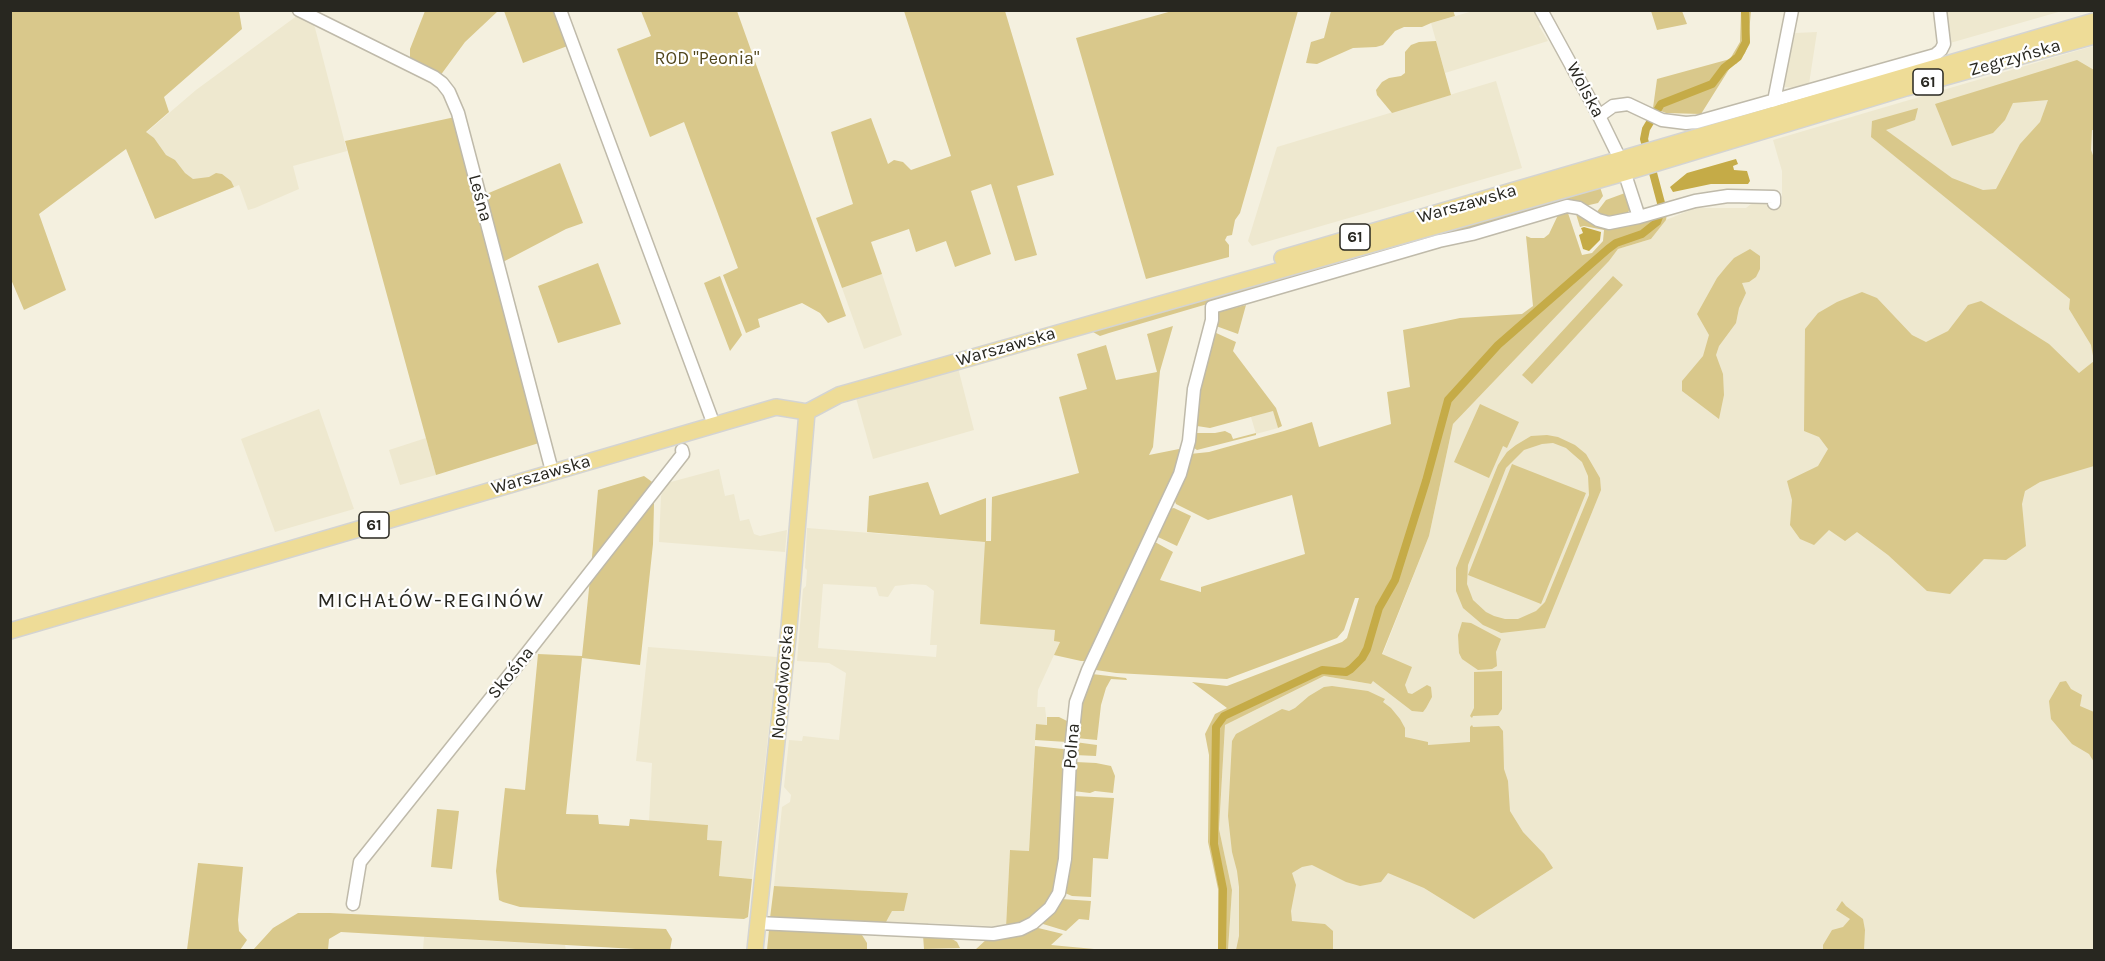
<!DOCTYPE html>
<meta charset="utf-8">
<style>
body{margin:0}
#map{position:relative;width:2105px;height:961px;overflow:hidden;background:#f4f0df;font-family:Karla,sans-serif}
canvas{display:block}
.frame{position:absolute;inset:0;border:12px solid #282720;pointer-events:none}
</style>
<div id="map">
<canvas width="2105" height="961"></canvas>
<div class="frame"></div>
</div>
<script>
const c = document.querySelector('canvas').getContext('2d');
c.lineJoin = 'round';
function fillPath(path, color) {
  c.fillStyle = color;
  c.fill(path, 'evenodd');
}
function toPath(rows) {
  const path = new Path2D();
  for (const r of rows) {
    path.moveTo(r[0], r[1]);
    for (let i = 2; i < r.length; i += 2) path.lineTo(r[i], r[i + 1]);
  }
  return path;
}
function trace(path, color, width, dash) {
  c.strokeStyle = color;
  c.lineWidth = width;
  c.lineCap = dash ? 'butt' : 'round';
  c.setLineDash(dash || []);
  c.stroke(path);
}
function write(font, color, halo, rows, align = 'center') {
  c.font = font + ' Karla,sans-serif';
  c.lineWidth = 4.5;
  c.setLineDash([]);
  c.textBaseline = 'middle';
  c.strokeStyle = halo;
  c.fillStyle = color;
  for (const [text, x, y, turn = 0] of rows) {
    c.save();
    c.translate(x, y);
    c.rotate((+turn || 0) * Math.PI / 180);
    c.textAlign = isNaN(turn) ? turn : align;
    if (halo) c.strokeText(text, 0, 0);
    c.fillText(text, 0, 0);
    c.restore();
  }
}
fillPath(toPath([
 [1944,10,2062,11,1950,43],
 [1473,11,1535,11,1542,24,1539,26,1548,41,1445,73,1431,23],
 [298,15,314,24,347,151,293,166,299,189,255,208,248,210,239,185,155,219,127,149,196,90],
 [1817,32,1809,84,1794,88,1785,87,1784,83,1795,33],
 [2093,46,2094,950,1228,950,1232,890,1219,829,1225,725,1324,676,1371,684,1429,536,1453,424,1609,261,1618,249,1651,239,1666,220,1695,208,1746,208,1751,204,1782,203,1782,171,1773,140],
 [1496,81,1522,168,1252,246,1248,241,1277,147],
 [882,274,902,335,864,349,842,288],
 [958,368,974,430,873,459,856,398],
 [319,409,354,509,275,532,241,439],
 [1273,410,1278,428,1256,434,1251,417],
 [426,438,436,475,400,485,389,450],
 [719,469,725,496,734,494,740,521,749,519,754,534,760,536,787,530,785,552,659,542,661,496,667,483],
 [807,528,986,542,1055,630,1060,642,1038,690,1037,707,1045,707,1047,725,1036,724,1029,851,1010,850,1006,927,928,923,927,929,881,925,888,919,892,910,905,904,908,893,774,886,782,807,790,802,791,795,784,787,789,740,802,741,803,736,839,740,846,673,829,663,797,661,803,589,806,586,807,570,805,568],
 [823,584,876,587,879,596,888,597,895,586,912,584,926,585,934,591,930,645,937,645,936,657,818,648],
 [648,647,777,657,752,879,719,876,722,842,707,840,708,825,649,821,652,763,636,761],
 [424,937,565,945,566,950,423,950]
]), '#eee8cf');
fillPath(toPath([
 [11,10,239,11,242,29,164,97,169,112,146,132,154,138,166,155,175,160,185,173,193,179,209,177,216,173,222,174,231,181,234,187,155,219,126,149,39,214,66,290,24,310,10,277],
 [425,11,498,11,465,42,440,76,410,59,410,49],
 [504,11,556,11,570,45,523,63],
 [641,11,737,11,846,316,828,323,820,313,802,303,758,319,760,327,746,333,723,275,738,268,684,122,650,137,617,49,651,36],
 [904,11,1005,11,1054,175,1017,186,1037,255,1015,261,991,184,971,191,991,254,955,267,946,241,916,252,909,229,871,242,882,274,842,288,816,218,853,204,831,132,871,118,888,164,894,160,903,162,911,170,951,156],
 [1172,11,1298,11,1240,213,1235,220,1232,235,1227,236,1225,240,1229,245,1229,257,1146,279,1076,38],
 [1331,11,1453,10,1455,16,1431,23,1422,27,1404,27,1395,31,1383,45,1376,47,1353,48,1317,64,1306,63,1311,42,1324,38],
 [1651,11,1682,11,1687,24,1657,30],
 [1741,11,1751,11,1748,44,1745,53,1736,64,1733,63,1701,114,1666,113,1653,108,1657,79,1730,59,1740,42],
 [1436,41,1451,95,1392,113,1377,95,1376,90,1382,82,1389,78,1401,76,1405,73,1405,52,1411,45,1419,42],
 [2077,60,2094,70,2094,130,2092,130,2091,150,2094,158,2094,466,2040,482,2025,491,2022,504,2026,546,2006,560,1984,559,1950,594,1927,591,1888,555,1857,532,1845,541,1829,530,1814,545,1800,539,1790,525,1792,500,1787,481,1818,466,1828,449,1819,437,1804,431,1805,329,1818,313,1837,302,1862,292,1877,298,1912,335,1926,342,1948,331,1968,305,1981,301,2049,344,2079,373,2094,361,2091,345,2069,309,2070,299,1871,137,1872,121,1918,108,1915,120,1886,130,1952,178,1983,190,1996,189,2020,144,2040,122,2048,100,2013,103,2005,120,1993,133,1952,146,1935,104],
 [455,117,539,443,436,475,345,141],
 [560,163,583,223,566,229,501,263,484,195],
 [1600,187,1603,196,1598,203,1585,206,1575,201,1565,201,1466,230,1438,236,1109,333,1100,336,1093,332,1093,330],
 [1625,193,1630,209,1626,215,1617,217,1596,213,1606,200],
 [1568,213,1582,255,1592,253,1603,241,1604,230,1584,226,1580,227,1576,214,1589,222,1591,221,1608,227,1618,227,1667,214,1666,220,1651,239,1618,249,1609,261,1453,424,1429,536,1382,654,1412,667,1405,685,1408,693,1412,694,1427,685,1431,687,1432,697,1426,708,1423,712,1412,711,1373,681,1371,684,1324,676,1225,725,1219,829,1232,890,1228,950,1218,950,1218,889,1208,842,1209,755,1205,734,1215,714,1227,708,1192,682,1227,686,1342,642,1347,638,1359,598,1355,598,1344,630,1337,638,1227,679,1116,673,1096,670,1094,668,1155,542,1173,552,1160,580,1201,592,1201,587,1305,554,1292,495,1208,520,1176,504,1174,499,1190,454,1209,452,1284,431,1312,422,1319,447,1391,424,1387,392,1410,387,1403,330,1460,318,1522,314,1533,306,1526,236,1531,238,1544,238,1549,234,1558,215],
 [1750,249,1760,256,1760,269,1756,277,1749,282,1742,283,1746,293,1739,308,1736,323,1719,346,1716,355,1723,374,1724,395,1719,419,1682,391,1682,381,1703,356,1709,335,1697,314,1717,278,1726,267,1734,258],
 [598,263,621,324,558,343,538,286],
 [720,276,742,335,730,351,704,283],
 [1613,276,1623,285,1532,384,1522,375],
 [1246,305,1238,334,1216,326,1215,323,1218,312],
 [1173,326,1160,371,1153,447,1149,455,1179,449,1183,450,1180,463,1087,661,1081,661,1054,655,1060,642,1054,641,1055,630,980,624,985,542,867,532,869,496,928,482,940,515,986,498,986,541,991,541,992,497,1079,473,1059,397,1087,389,1077,354,1106,345,1116,380,1157,372,1147,334],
 [1214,332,1236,342,1233,351,1276,408,1282,426,1278,428,1273,411,1210,428,1197,426,1195,423,1199,382],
 [1480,404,1519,422,1507,448,1503,446,1489,478,1454,462],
 [1225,431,1231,434,1233,439,1256,433,1256,435,1197,450,1191,446,1194,433,1215,433],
 [1547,435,1558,437,1575,445,1586,454,1600,478,1601,490,1545,628,1501,633,1483,625,1463,608,1456,591,1456,568,1498,465,1507,452,1516,445,1531,436],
 [1553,443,1566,448,1582,462,1588,476,1589,495,1545,602,1536,611,1518,619,1505,619,1494,616,1486,612,1473,600,1467,584,1468,565,1506,468,1524,450,1542,444],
 [1512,464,1586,493,1541,604,1468,575],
 [644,476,655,484,591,568,598,490],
 [652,501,654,504,653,544,640,665,582,658,566,814,598,815,599,824,629,826,630,819,708,825,707,840,722,841,719,876,752,879,748,917,744,919,520,907,503,902,499,900,496,871,505,788,525,790,538,654,582,656,590,579],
 [1174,508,1191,516,1177,546,1158,537,1156,534,1168,509],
 [1462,622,1471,623,1501,639,1496,652,1497,666,1492,669,1478,670,1462,659,1459,653,1458,635],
 [1502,671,1502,709,1498,715,1473,716,1472,718,1470,716,1474,708,1474,672],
 [1092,674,1126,678,1127,680,1111,679,1106,688,1101,705,1097,740,1076,738,1082,699],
 [2066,681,2071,689,2082,695,2080,706,2094,712,2094,762,2089,754,2072,744,2051,719,2049,701,2060,682],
 [1332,686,1368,691,1385,699,1383,702,1391,708,1400,719,1405,728,1405,737,1428,742,1428,745,1470,742,1470,727,1472,725,1473,727,1499,726,1503,731,1504,769,1508,781,1510,811,1523,832,1544,854,1553,868,1474,919,1424,888,1388,873,1381,882,1360,886,1346,882,1312,865,1302,867,1292,873,1296,885,1291,911,1292,921,1325,924,1333,931,1333,950,1236,950,1239,936,1239,887,1237,871,1232,852,1228,816,1232,741,1236,734,1282,709,1289,711,1295,708,1309,696,1324,687],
 [1047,717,1059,717,1067,721,1070,725,1067,742,1035,740,1036,724,1047,725],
 [1075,742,1097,745,1096,756,1075,755],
 [1035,746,1063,749,1065,751,1058,869,1054,888,1043,908,1025,922,1006,927,1010,850,1029,851],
 [1076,762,1096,763,1111,766,1115,776,1113,793,1095,791,1090,793,1073,791],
 [1074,796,1114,798,1108,859,1093,858,1091,897,1072,896,1065,893],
 [437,809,459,811,452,869,431,867],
 [198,863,243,867,238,920,239,931,247,940,240,950,187,950],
 [774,886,908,893,904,911,892,911,886,922,881,925,770,918],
 [1061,899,1091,901,1089,920,1079,919,1066,931,1043,924,1042,923],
 [1842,901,1846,906,1863,919,1865,930,1864,950,1823,950,1823,945,1832,930,1843,927,1850,919,1836,910],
 [298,913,330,913,666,929,672,939,670,950,653,950,341,932,329,939,328,950,253,950,273,928],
 [1034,927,1063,934,1051,945,1105,950,975,950,988,938],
 [771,928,862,935,867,943,867,950,767,950,769,930],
 [923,935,949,937,957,942,960,948,924,949]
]), '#d9c88b');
fillPath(toPath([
 [1736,159,1738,164,1733,166,1734,170,1747,171,1750,181,1748,184,1711,184,1673,192,1670,187,1687,173],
 [1584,227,1601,232,1600,240,1589,251,1583,249,1579,235,1583,233,1581,228]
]), '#c5ab47');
trace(toPath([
 [1222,950,1223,889,1214,844,1216,727,1224,716,1322,670,1346,672,1351,669,1362,658,1367,649,1379,608,1395,580,1426,481,1448,400,1498,345,1608,249,1616,243,1642,234,1657,222,1660,214,1661,203,1644,139,1646,129,1661,104,1712,84,1724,68,1738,57,1746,42,1745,10]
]), '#c5ab47', 8);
const minor = toPath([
 [299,10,434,77,442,83,449,92,458,113,552,471],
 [560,10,714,425],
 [1541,10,1599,116,1620,159,1639,217,1695,201,1728,196,1774,197,1774,203],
 [1774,101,1792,10],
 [1599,116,1613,106,1628,104,1662,120,1686,123,1697,122,1935,55,1941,50,1944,44,1940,10],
 [353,904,360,862,527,653,683,454,682,450],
 [758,923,993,934,1021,929,1033,923,1050,908,1059,893,1065,859,1070,759,1076,702,1088,670,1180,474,1189,441,1194,389,1212,320,1212,307,1439,241,1472,234,1567,206,1579,208,1598,220,1609,223,1639,217]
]);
const major = toPath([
 [1282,258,2094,21],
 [10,631,776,407,807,412,839,395,1624,173,1906,88,2094,36],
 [755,950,789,627,807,412]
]);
trace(minor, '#bfbaaa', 15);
trace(major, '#d4d4d2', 18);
trace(minor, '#fff', 12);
trace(major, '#eedc97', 15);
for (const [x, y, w] of [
 [1928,82,30],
 [1355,237,30],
 [374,525,30]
]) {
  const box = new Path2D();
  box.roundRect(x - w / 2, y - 13, w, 26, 4.5);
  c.fillStyle = '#fff';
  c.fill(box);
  trace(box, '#282720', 1.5);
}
write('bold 16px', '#282720', null, [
 ["61",1928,82],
 ["61",1355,237],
 ["61",374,525]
]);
write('18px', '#282720', '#fff', [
 ["Zegrzyńska",2015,58,-16],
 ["Wolska",1585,90,62],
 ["Leśna",480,198,75],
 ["Warszawska",1467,204,-16],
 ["Warszawska",1006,347,-16],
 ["Warszawska",541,475,-16],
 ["Skośna",511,673,-51],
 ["Nowodworska",783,682,-85],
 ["Polna",1072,746,-85]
]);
write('18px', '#51461c', '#fff', [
 ["ROD \"Peonia\"",707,59]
]);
c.letterSpacing = '1.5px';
write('21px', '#282720', '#fff', [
 ["MICHAŁÓW-REGINÓW",431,601]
]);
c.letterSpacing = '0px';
</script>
